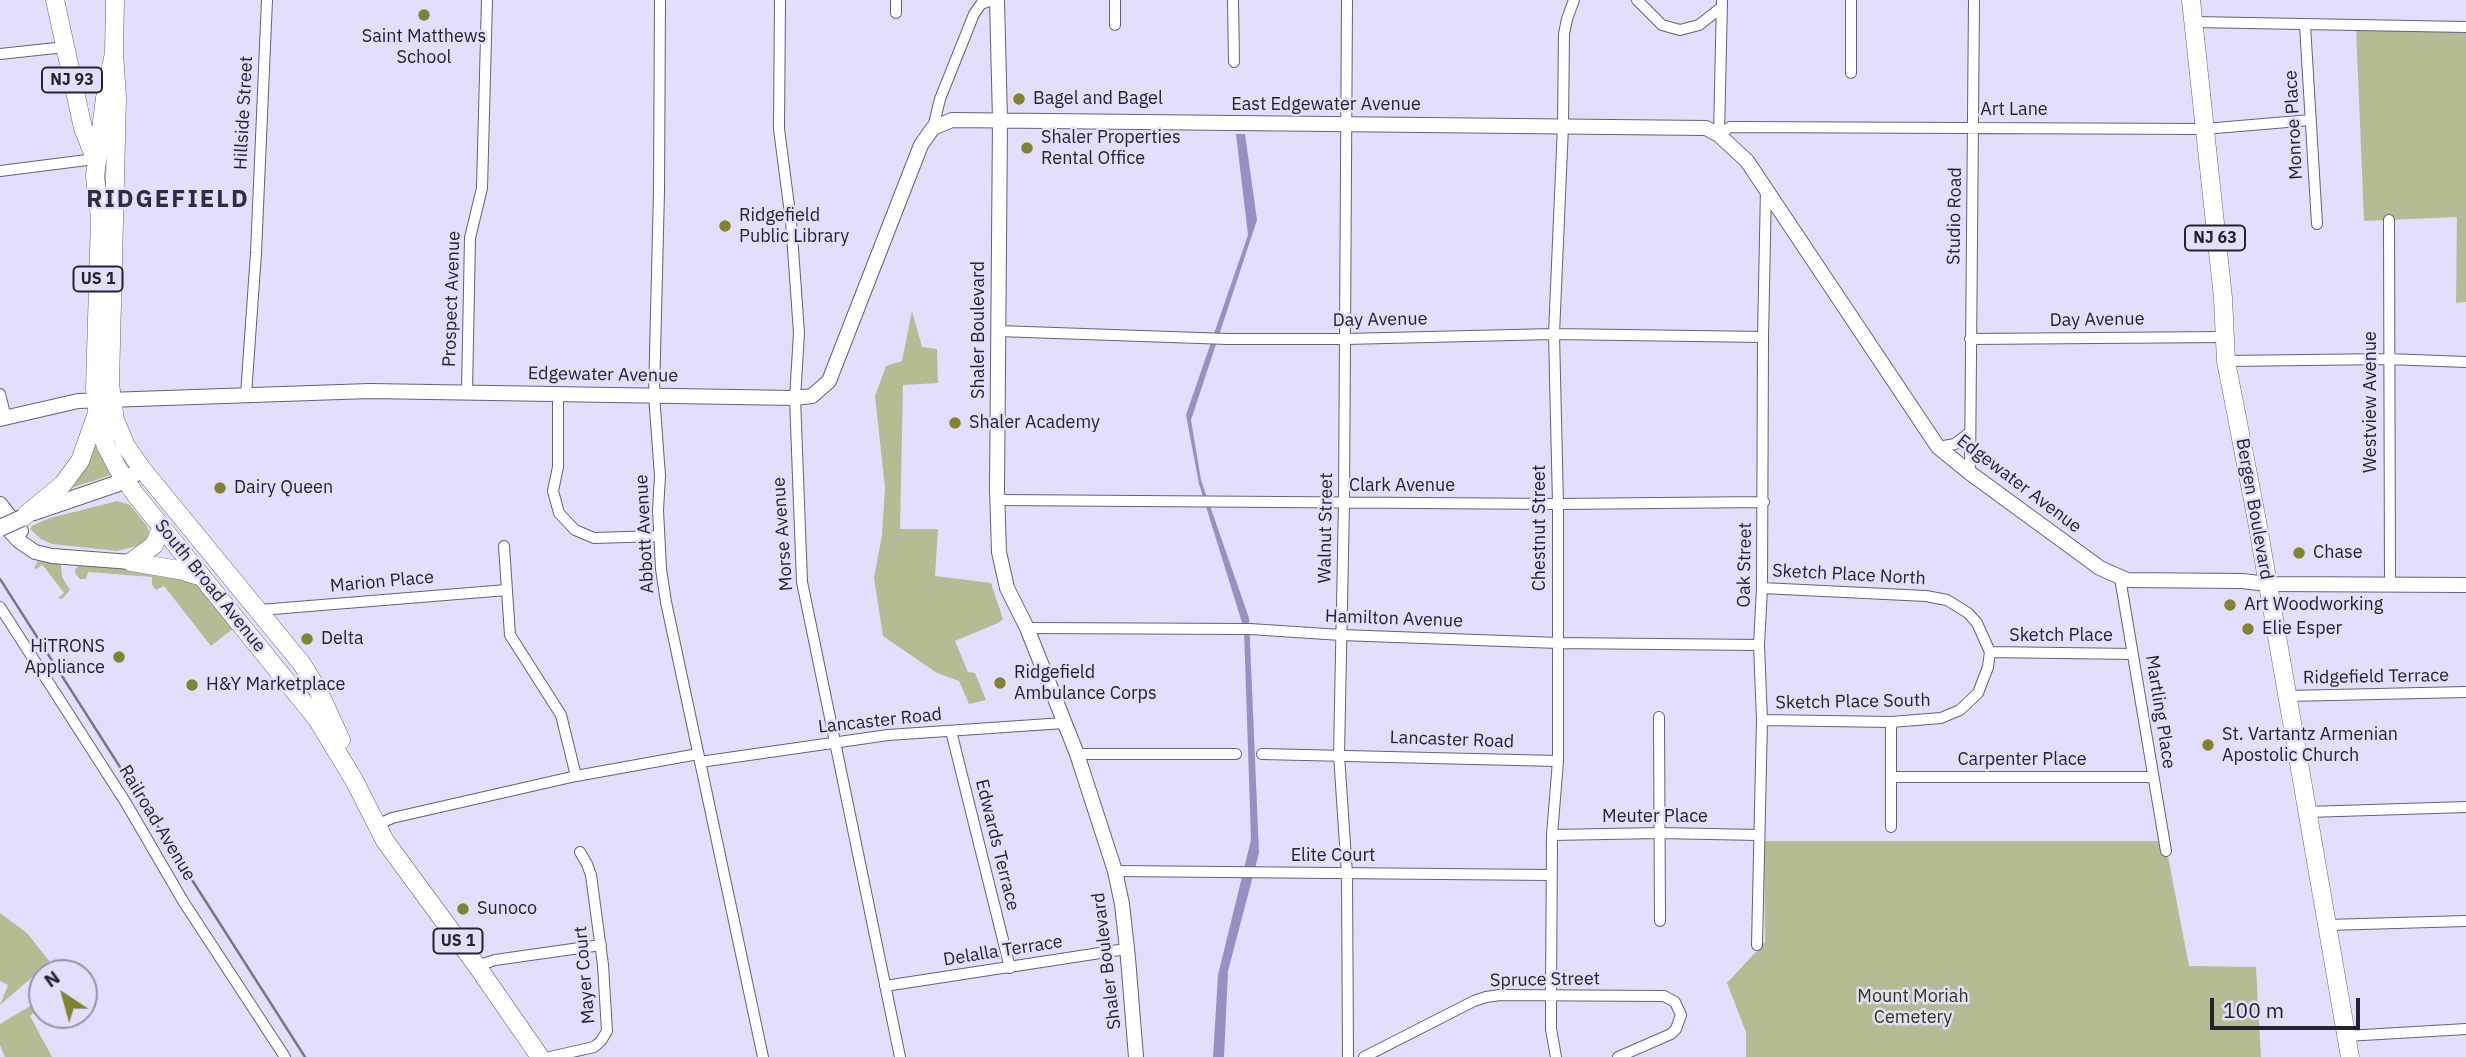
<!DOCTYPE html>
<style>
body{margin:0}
#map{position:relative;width:2466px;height:1057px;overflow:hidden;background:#e2defb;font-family:"IBM Plex Sans",sans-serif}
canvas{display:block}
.north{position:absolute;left:28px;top:959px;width:70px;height:70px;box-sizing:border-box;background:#e2defb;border:2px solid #9693a9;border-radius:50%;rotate:324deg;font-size:19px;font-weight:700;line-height:28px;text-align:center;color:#24232d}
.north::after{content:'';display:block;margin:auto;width:24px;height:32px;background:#81842f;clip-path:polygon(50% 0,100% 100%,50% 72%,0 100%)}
.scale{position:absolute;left:2210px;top:998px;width:150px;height:32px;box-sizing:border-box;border:4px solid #24232d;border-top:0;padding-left:9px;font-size:21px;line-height:24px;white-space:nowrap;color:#24232d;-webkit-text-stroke:5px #e2defb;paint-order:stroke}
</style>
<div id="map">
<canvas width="2466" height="1057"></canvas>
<div class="north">N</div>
<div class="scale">100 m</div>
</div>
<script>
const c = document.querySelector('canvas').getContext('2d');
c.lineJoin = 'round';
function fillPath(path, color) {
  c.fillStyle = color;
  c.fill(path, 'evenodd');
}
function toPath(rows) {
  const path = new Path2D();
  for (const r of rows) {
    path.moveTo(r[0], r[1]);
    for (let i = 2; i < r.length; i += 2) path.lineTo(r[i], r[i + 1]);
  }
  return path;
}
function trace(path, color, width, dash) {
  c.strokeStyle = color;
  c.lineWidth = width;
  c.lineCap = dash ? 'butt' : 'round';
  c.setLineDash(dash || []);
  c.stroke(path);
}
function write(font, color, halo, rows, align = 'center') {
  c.font = font + ' "IBM Plex Sans",sans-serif';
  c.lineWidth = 5;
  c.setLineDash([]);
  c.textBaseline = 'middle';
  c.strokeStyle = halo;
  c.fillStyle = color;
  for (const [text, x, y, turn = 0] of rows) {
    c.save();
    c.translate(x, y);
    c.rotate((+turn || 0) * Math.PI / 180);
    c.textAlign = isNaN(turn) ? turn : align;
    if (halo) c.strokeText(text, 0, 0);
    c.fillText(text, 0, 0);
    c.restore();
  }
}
fillPath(toPath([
 [2356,27,2466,27,2466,302,2456,303,2457,217,2364,221],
 [912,311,922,347,937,349,938,383,903,385,900,529,938,529,935,576,991,583,1003,619,998,623,955,641,968,672,975,673,986,700,969,704,959,681,937,673,883,636,874,578,882,535,885,488,875,396,886,366,902,361],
 [95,445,111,475,71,488],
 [117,501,130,505,147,526,150,536,141,545,117,551,52,544,41,539,30,529,32,526,50,518],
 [38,561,61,564,62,577,70,590,62,599,58,598,64,593,45,568,42,565,36,569,34,568],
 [80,564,178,574,197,583,234,628,211,646,164,586,156,590,152,585,152,577,88,572,86,579,80,579,76,575,75,570],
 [1764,841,2165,841,2189,966,2256,967,2261,1057,1746,1057,1746,1032,1727,983,1765,942],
 [0,913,27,933,50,962,0,1005,8,985,0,981],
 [42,999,42,1005,30,1016,52,1057,5,1057,0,1045,0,1024]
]), '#b7bb94');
fillPath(toPath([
 [1236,134,1245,134,1257,220,1191,420,1201,480,1249,618,1259,853,1228,971,1224,1057,1213,1057,1218,975,1251,840,1244,629,1199,484,1186,415,1248,235]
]), '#988fc2');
const minor = toPath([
 [660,0,659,191,654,395,660,476,658,510,661,569,666,602,763,1057],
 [780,0,779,129,791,221,799,333,795,398,802,582,900,1057],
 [1115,0,1115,25],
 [1233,0,1234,62],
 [1347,0,1344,503,1339,755,1347,874,1348,1057],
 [1637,0,1662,25,1680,30,1699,25,1722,7],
 [1722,0,1719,135,1730,127,2204,129,2311,120],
 [1851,0,1851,73],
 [896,13,896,0],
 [2193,22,2466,27],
 [2305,25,2317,224],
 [0,54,65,47],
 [933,128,940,99,974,14,981,4,992,0],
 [0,171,95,159],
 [2389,220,2390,583],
 [998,331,1228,339,1345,339,1554,334,1763,337],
 [1970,339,2224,337],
 [2226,361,2388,359,2466,362],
 [467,391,470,238,482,188,487,0],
 [558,393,558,467,553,491,559,513,575,530,594,538,659,536],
 [0,394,6,418],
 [246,395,256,253,267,0],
 [1938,447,1955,444,1969,433],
 [1970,473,1974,0],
 [998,500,1558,504,1764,502],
 [504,546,510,635,561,715,576,776],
 [2120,578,2166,851],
 [0,607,126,803,183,901,285,1057],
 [260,610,507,590],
 [1027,628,1250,629,1341,635,1558,643,1759,645],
 [1990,652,2132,654],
 [2287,696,2466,692],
 [1659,717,1660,921],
 [1762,720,1891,722,1941,718,1960,710,1978,693,1988,667,1990,652,1977,623,1968,613,1947,600,1926,596,1762,588],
 [1891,722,1891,827],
 [951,731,1010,968],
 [1077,754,1236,754],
 [1262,754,1558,761],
 [700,762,888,735,1064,723],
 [1891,777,2153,777],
 [2307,812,2466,807],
 [375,826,392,818,576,776,698,754],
 [1552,835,1660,833,1758,835],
 [1115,871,1551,875],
 [2327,925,2466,921],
 [1757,945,1762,720,1759,645,1762,588,1763,337,1766,188],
 [477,966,495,960,601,945],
 [885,986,1126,949],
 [2346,1036,2466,1029],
 [550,1057,594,1047,601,1041,607,1031,603,965,591,875,587,864,580,852],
 [1364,1057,1474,1001,1486,997,1500,995,1664,996,1675,1002,1681,1015,1676,1029,1671,1034,1618,1057],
 [1556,1057,1551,1029,1551,995,1552,835,1558,761,1558,504,1554,334,1563,126,1564,34,1567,19,1574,0]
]);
const tertiary = toPath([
 [997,0,1000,120,997,489,999,552,1007,588,1027,628,1077,754,1115,871,1122,904,1128,958,1136,1057],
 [0,419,78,401,370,391,795,398,812,396,829,381,921,145,933,128,952,120,1706,128,1719,135,1747,161,1938,447,1970,473,2100,568,2127,580,2242,581,2268,584,2466,585],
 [0,504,21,531],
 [0,520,19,541,35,552,52,556,131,562]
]);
const secondary = toPath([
 [34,512,116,484,136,473]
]);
const primary = toPath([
 [55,0,83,128,95,158],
 [115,0,114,53,117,97,110,384,115,420,126,446,142,469,302,664,319,692,341,740],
 [2191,0,2223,298,2226,361,2257,521,2350,1057],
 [114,53,105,98,95,176,100,218,95,388,98,420,106,446,118,469,135,494,317,719,354,780,385,841,477,966,540,1057],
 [22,518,63,484,80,461,96,416],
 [131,562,179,570,202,577],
 [131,562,154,545,162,527]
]);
trace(minor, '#65617a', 12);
trace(tertiary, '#65617a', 16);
trace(secondary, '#65617a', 18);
trace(primary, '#65617a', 19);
trace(minor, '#fff', 10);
trace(tertiary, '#fff', 14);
trace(secondary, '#fff', 16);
trace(primary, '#fff', 18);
trace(toPath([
 [0,579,305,1057]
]), '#787688', 2.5);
const secondaryBridge = toPath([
 [0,528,22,518]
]);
trace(secondaryBridge, '#65617a', 18, []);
trace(secondaryBridge, '#fff', 16);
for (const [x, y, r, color] of [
 [424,15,7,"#81842f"],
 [1019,99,7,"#81842f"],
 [1027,148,7,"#81842f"],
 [725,226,7,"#81842f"],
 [955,423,7,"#81842f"],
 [220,488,7,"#81842f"],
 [2299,553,7,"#81842f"],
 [2230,605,7,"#81842f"],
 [2248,629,7,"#81842f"],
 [307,639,7,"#81842f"],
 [119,657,7,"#81842f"],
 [1000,683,7,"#81842f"],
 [192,685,7,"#81842f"],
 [2208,745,7,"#81842f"],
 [463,909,7,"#81842f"]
]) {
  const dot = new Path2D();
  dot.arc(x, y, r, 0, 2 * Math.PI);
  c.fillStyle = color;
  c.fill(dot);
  trace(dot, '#e2defb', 2.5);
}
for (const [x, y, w] of [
 [72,80,60],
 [2215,238,60],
 [98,279,49],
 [458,941,49]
]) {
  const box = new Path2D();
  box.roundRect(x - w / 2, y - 12.5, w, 25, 5);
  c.fillStyle = '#e2defb';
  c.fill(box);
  trace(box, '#24232d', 2);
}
write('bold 16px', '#24232d', null, [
 ["NJ 93",72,80],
 ["NJ 63",2215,238],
 ["US 1",98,279],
 ["US 1",458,941]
]);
write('18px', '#24232d', '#e2defb', [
 ["Saint Matthews",424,37,"center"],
 ["School",424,58,"center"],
 ["Bagel and Bagel",1033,99],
 ["Shaler Properties",1041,138],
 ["Rental Office",1041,159],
 ["Ridgefield",739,216],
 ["Public Library",739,237],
 ["Shaler Academy",969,423],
 ["Dairy Queen",234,488],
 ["Chase",2313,553],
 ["Art Woodworking",2244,605],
 ["Elie Esper",2262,629],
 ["Delta",321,639],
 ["HiTRONS",105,647,"right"],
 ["Appliance",105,668,"right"],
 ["Ridgefield",1014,673],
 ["Ambulance Corps",1014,694],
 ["H&Y Marketplace",206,685],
 ["St. Vartantz Armenian",2222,735],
 ["Apostolic Church",2222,756],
 ["Sunoco",477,909]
], 'left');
write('18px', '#24232d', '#e2defb', [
 ["East Edgewater Avenue",1326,105],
 ["Art Lane",2014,110],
 ["Hillside Street",244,113,-87],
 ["Monroe Place",2294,125,-93],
 ["Studio Road",1955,216,-89],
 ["Prospect Avenue",452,299,-88],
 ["Day Avenue",1380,320,-1],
 ["Day Avenue",2097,320,-1],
 ["Shaler Boulevard",979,330,-90],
 ["Edgewater Avenue",603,375,1],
 ["Westview Avenue",2371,402,-90],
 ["Edgewater Avenue",2019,484,37],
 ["Clark Avenue",1402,486],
 ["Bergen Boulevard",2254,509,80],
 ["Walnut Street",1326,528,-89],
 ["Chestnut Street",1540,528,-90],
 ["Abbott Avenue",645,534,-93],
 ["Morse Avenue",783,534,-94],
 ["Oak Street",1745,565,-89],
 ["Sketch Place North",1849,575,3],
 ["Marion Place",382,582,-5],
 ["South Broad Avenue",210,586,51],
 ["Hamilton Avenue",1394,619,2],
 ["Sketch Place",2061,636],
 ["Ridgefield Terrace",2376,677,-1],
 ["Sketch Place South",1853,702,-1],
 ["Martling Place",2160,712,81],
 ["Lancaster Road",880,721,-6],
 ["Lancaster Road",1452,740,2],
 ["Carpenter Place",2022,760],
 ["Meuter Place",1655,817],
 ["Railroad Avenue",157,823,59],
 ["Edwards Terrace",997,845,76],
 ["Elite Court",1333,856],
 ["Delalla Terrace",1003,951,-9],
 ["Shaler Boulevard",1107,961,-97],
 ["Mayer Court",585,975,-95],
 ["Spruce Street",1545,980,-1]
]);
write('18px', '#35360a', '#e2defb', [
 ["Mount Moriah",1913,997],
 ["Cemetery",1913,1018]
]);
c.letterSpacing = '2px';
write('bold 24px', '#2f2b40', '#e2defb', [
 ["RIDGEFIELD",168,200]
]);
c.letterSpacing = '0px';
</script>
